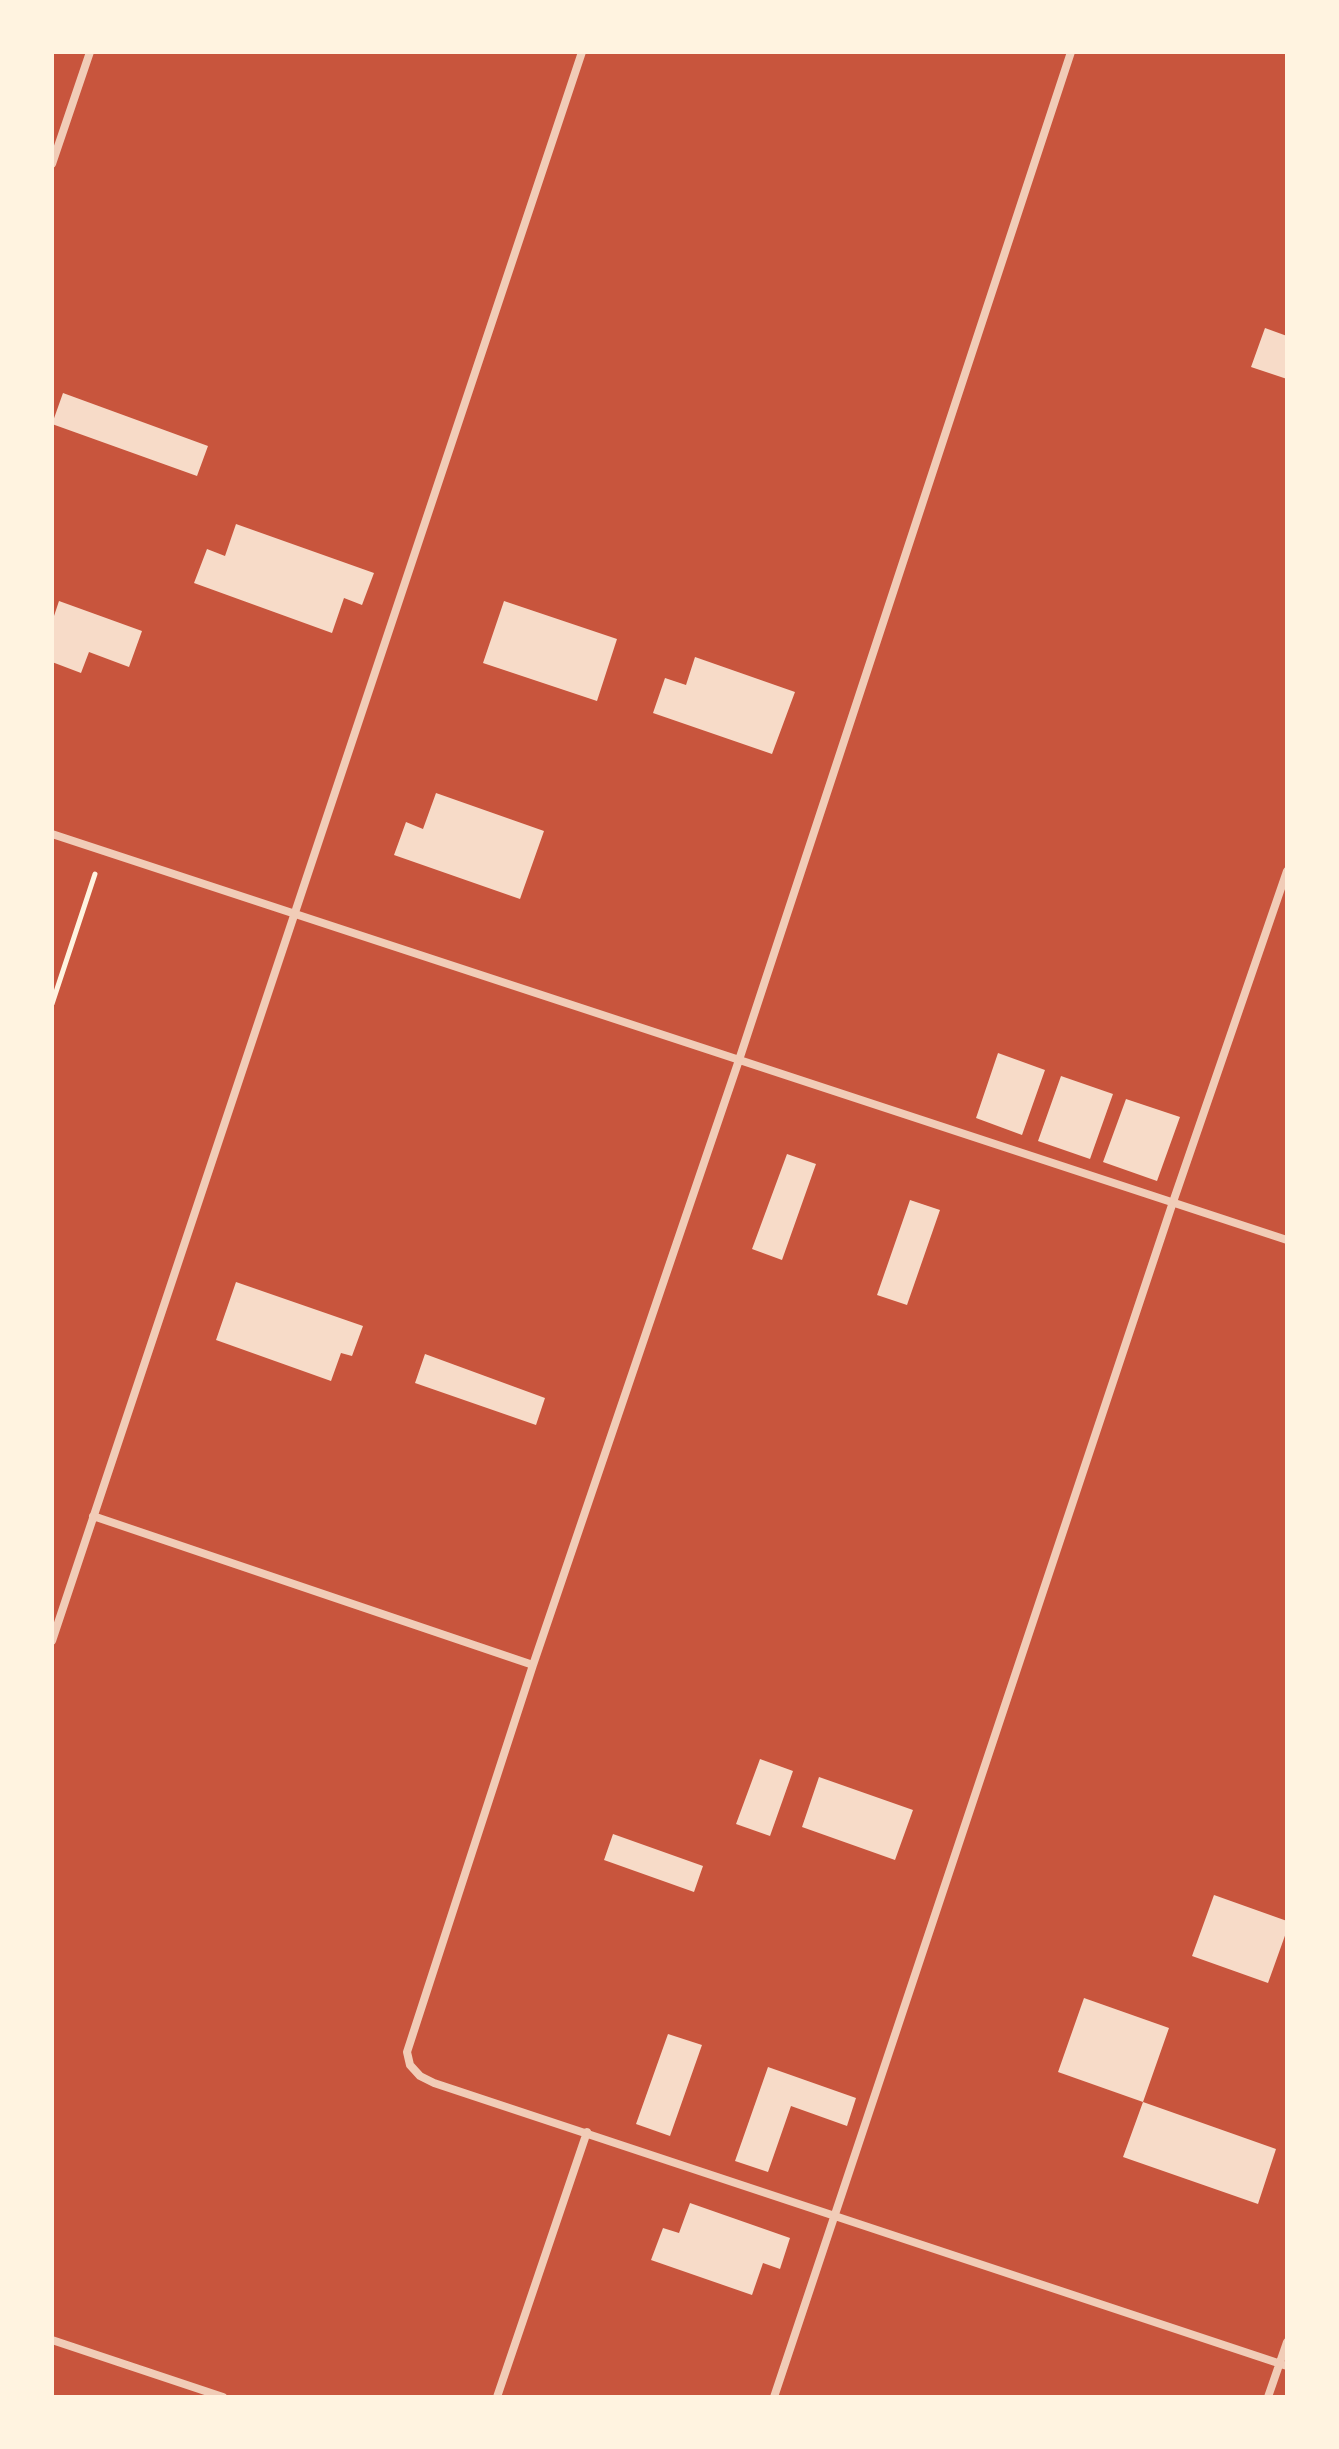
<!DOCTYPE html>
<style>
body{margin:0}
#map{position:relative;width:1339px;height:2449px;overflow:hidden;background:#c8553d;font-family:"Varela Round",sans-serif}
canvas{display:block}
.frame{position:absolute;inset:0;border:54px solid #fff3e0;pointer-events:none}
</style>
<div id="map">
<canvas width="1339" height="2449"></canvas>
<div class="frame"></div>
</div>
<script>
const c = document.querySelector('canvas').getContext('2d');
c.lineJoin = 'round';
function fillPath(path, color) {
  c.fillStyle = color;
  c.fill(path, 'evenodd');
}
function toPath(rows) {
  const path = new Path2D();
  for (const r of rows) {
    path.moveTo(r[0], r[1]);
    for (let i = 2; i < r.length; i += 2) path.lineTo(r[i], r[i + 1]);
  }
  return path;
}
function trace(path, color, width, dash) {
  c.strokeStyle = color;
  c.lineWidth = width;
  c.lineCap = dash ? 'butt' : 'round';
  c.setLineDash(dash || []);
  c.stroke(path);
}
fillPath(toPath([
 [1265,328,1287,336,1287,379,1251,367],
 [63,393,208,446,197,476,52,424],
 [236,524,374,573,362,605,344,598,332,633,194,583,207,549,225,556],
 [59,601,142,631,129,667,89,652,81,673,52,662,52,622],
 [504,601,617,639,597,701,483,663],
 [695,657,795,692,772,754,653,713,665,678,686,685],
 [436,793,544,831,520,899,394,855,406,822,423,829],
 [998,1053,1045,1070,1022,1135,976,1118],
 [1061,1076,1113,1094,1090,1159,1038,1141],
 [1126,1099,1180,1117,1157,1181,1103,1162],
 [787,1154,816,1164,782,1260,752,1249],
 [910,1200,940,1210,907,1305,877,1295],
 [236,1282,363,1326,352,1356,341,1353,331,1381,216,1340],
 [425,1354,545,1398,536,1425,415,1383],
 [760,1759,793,1771,770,1836,736,1824],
 [819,1777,913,1810,895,1860,802,1827],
 [613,1834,703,1866,694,1892,604,1860],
 [1214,1895,1287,1921,1287,1930,1268,1983,1192,1956],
 [1084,1998,1169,2028,1143,2102,1058,2072],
 [668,2034,702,2045,670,2136,636,2124],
 [768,2067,856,2098,847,2126,791,2106,768,2172,735,2161],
 [1143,2102,1276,2149,1258,2204,1123,2157],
 [690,2203,790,2238,780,2269,763,2263,752,2295,651,2260,663,2228,679,2233]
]), '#f7dbc8');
trace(toPath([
 [52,1004,95,874]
]), '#fff3e0', 5);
trace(toPath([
 [1071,52,739,1060,533,1665,407,2052,410,2065,420,2076,434,2083,1287,2366],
 [52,164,90,52],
 [52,834,1287,1240],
 [93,1516,533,1665],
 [52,1641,582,52],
 [52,2340,223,2397],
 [497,2397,587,2132],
 [774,2397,1173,1202,1287,871],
 [1268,2397,1287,2342]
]), '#f1ccb7', 8);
</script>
